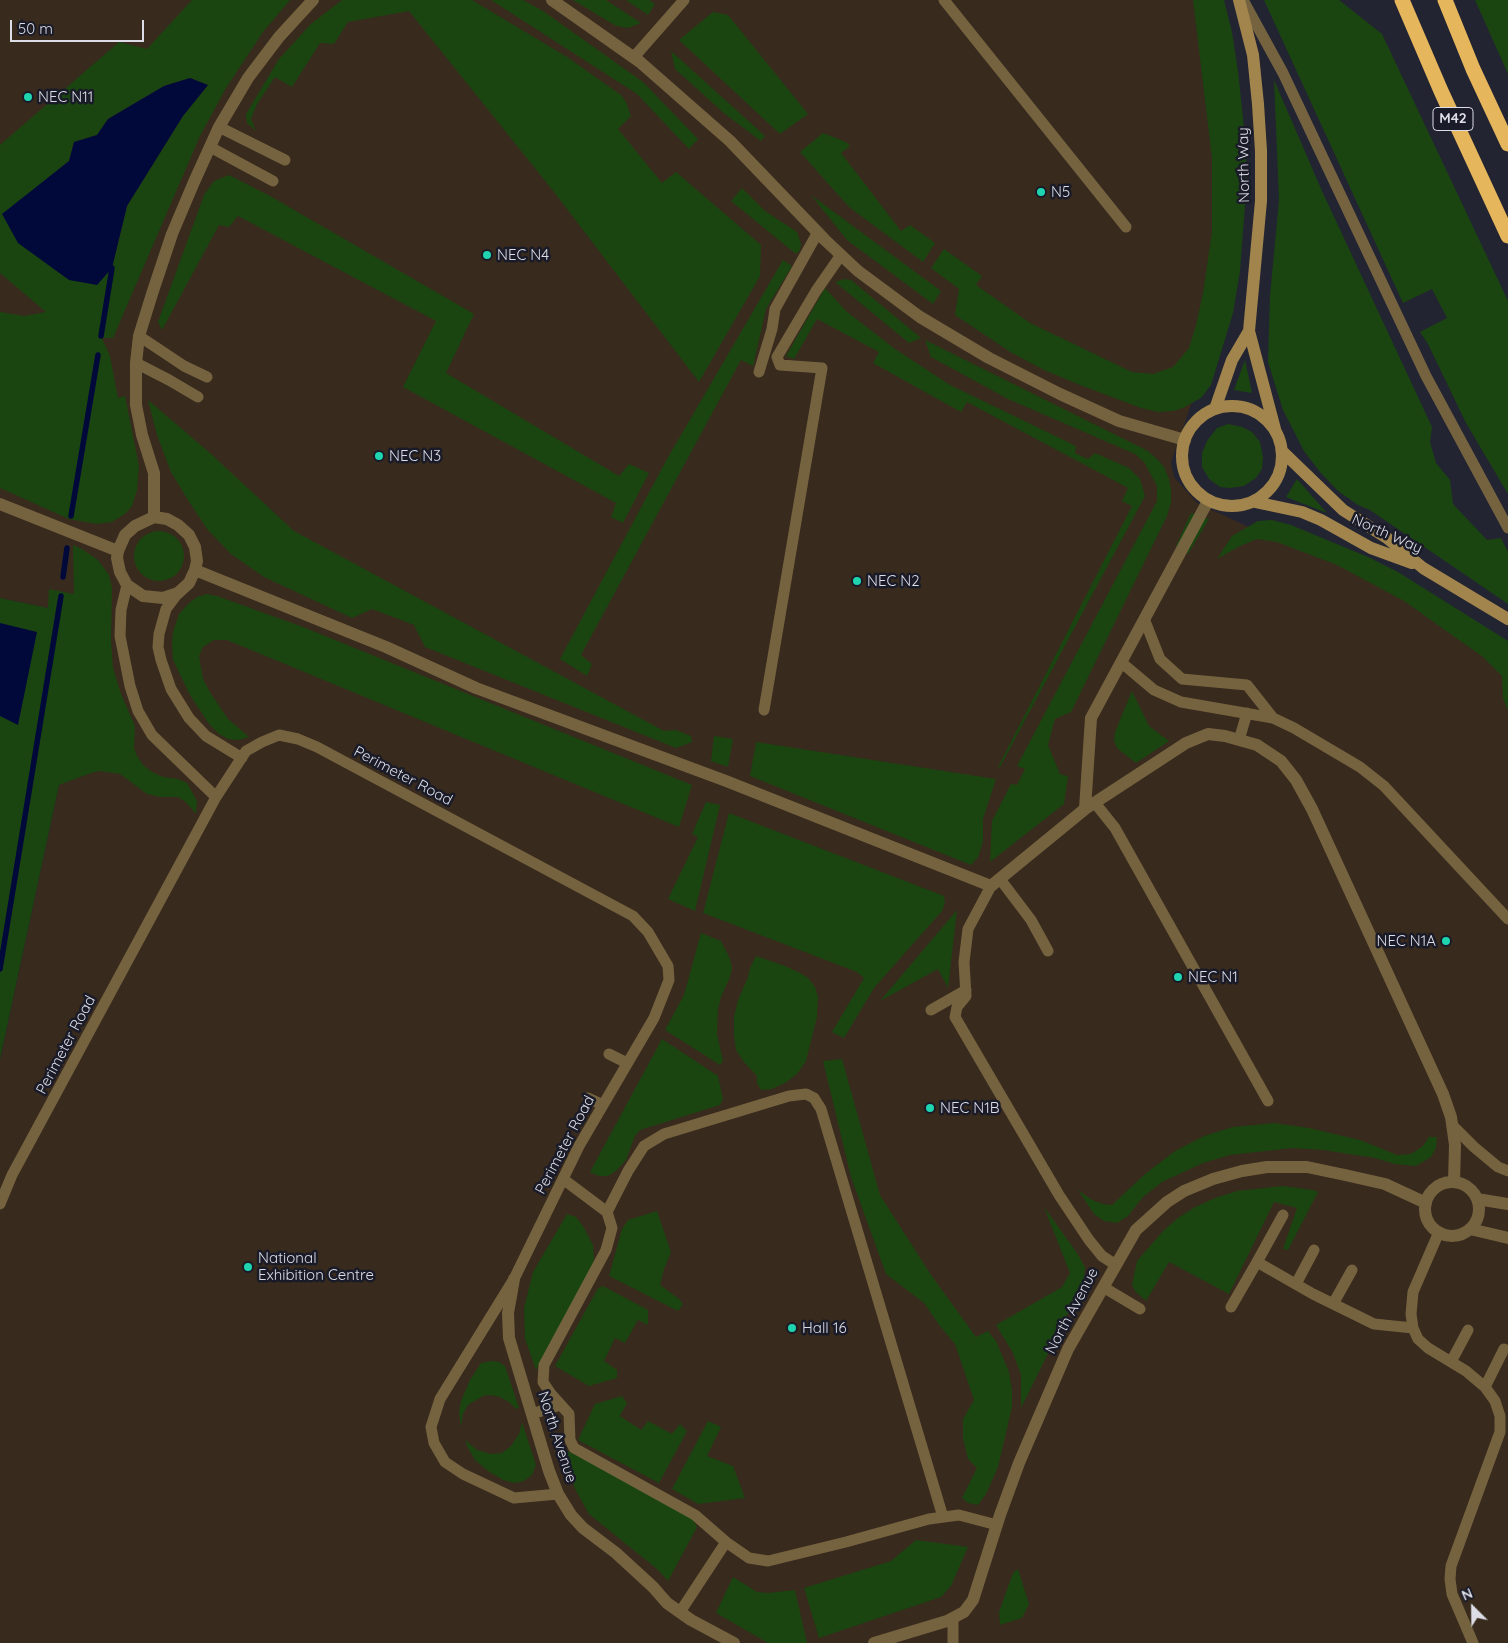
<!DOCTYPE html>
<style>
body{margin:0}
#map{position:relative;width:1508px;height:1643px;overflow:hidden;background:#232432;font-family:Quicksand,sans-serif}
canvas{display:block}
.north{position:absolute;left:1448px;top:1583px;width:50px;height:50px;-webkit-text-stroke:4px #1a1b28;paint-order:stroke;rotate:337deg;font-size:14px;font-weight:700;line-height:20px;text-align:center;color:#dcdde6}
.north::after{content:'';display:block;margin:auto;width:18px;height:22px;background:#dcdde6;clip-path:polygon(50% 0,100% 100%,50% 72%,0 100%)}
.scale{position:absolute;left:10px;top:20px;width:134px;height:22px;box-sizing:border-box;border:2px solid #dcdde6;border-top:0;padding-left:6px;font-size:15px;line-height:18px;white-space:nowrap;color:#dcdde6;-webkit-text-stroke:4px #1a1b28;paint-order:stroke}
</style>
<div id="map">
<canvas width="1508" height="1643"></canvas>
<div class="north">N</div>
<div class="scale">50 m</div>
</div>
<script>
const c = document.querySelector('canvas').getContext('2d');
c.lineJoin = 'round';
function fillPath(path, color) {
  c.fillStyle = color;
  c.fill(path, 'evenodd');
}
function toPath(rows) {
  const path = new Path2D();
  for (const r of rows) {
    if (r.length === 3) {
      path.moveTo(r[0] + r[2], r[1]);
      path.arc(r[0], r[1], r[2], 0, 2 * Math.PI);
      continue;
    }
    path.moveTo(r[0], r[1]);
    for (let i = 2; i < r.length; i += 2) path.lineTo(r[i], r[i + 1]);
  }
  return path;
}
function trace(path, color, width, dash) {
  c.strokeStyle = color;
  c.lineWidth = width;
  c.lineCap = dash ? 'butt' : 'round';
  c.setLineDash(dash || []);
  c.stroke(path);
}
function write(font, color, halo, rows, align = 'center') {
  c.font = font + ' Quicksand,sans-serif';
  c.lineWidth = 5;
  c.setLineDash([]);
  c.textBaseline = 'middle';
  c.strokeStyle = halo;
  c.fillStyle = color;
  for (const [text, x, y, turn = 0] of rows) {
    c.save();
    c.translate(x, y);
    c.rotate((+turn || 0) * Math.PI / 180);
    c.textAlign = isNaN(turn) ? turn : align;
    if (halo) c.strokeText(text, 0, 0);
    c.fillText(text, 0, 0);
    c.restore();
  }
}
fillPath(toPath([
 [0,0,1212,0,1229,54,1204,368,1171,462,1174,477,1197,503,1281,542,1351,568,1508,659,1508,1643,0,1643,0,1060,59,785,48,608,0,598]
]), '#382a1d');
fillPath(toPath([
 [192,0,290,0,263,32,226,88,200,136,113,338,102,338,110,356,118,398,125,396,139,466,137,490,132,506,125,514,112,522,97,524,69,519,0,488,0,312,24,316,46,312,0,273,0,145,119,42,147,49],
 [190,78,208,85,183,116,127,206,112,268,2,215,69,161,74,142,97,135,108,119,164,86],
 [342,0,472,0,567,57,621,95,626,102,631,116,618,129,662,183,676,172,761,245,760,276,699,382,554,192,409,11,348,22,334,44,320,43,292,87,275,77,257,104,251,119,256,131,247,123,246,114,279,59,311,24],
 [491,0,523,0,543,11,643,82,698,139,689,149,637,94],
 [573,0,606,0,641,23,628,28,616,26],
 [626,0,649,0,655,4,648,15],
 [1193,0,1224,0,1232,32,1238,71,1245,137,1247,179,1240,271,1233,313,1211,385,1201,398,1183,408,1173,411,1158,412,1141,408,1080,385,1044,370,1012,353,955,315,959,289,931,268,944,249,982,276,976,285,1030,323,1132,372,1153,374,1173,367,1189,348,1196,325,1203,293,1212,232,1212,158],
 [1264,0,1339,0,1382,34,1508,301,1508,494,1466,423,1428,344,1420,332,1447,318,1432,289,1403,303],
 [1475,0,1508,0,1508,74],
 [713,12,728,15,808,114,780,134,679,40],
 [671,51,765,136,761,141,725,114,675,69],
 [1274,80,1322,191,1432,427,1430,442,1436,463,1450,480,1453,504,1487,540,1501,538,1508,552,1508,604,1370,510,1358,505,1338,491,1320,472,1304,451,1283,410,1268,362,1270,296,1279,200],
 [823,133,846,142,850,146,841,153,901,231,910,225,935,243,923,262,849,207,800,152],
 [229,175,270,196,474,314,446,373,619,476,629,464,649,473,623,523,611,517,616,503,403,387,436,321,238,216,229,227,219,225,162,330,158,322,204,195,214,181],
 [742,188,765,211,797,232,801,244,800,250,796,254,731,201],
 [811,195,941,291,933,304,847,240],
 [783,260,792,266,766,309,753,366,741,360,581,655,592,664,587,676,560,659,667,459],
 [844,279,851,280,921,338,909,343,835,282],
 [825,288,846,311,895,349,950,385,1076,446,1075,453,1088,459,1095,453,1129,468,1140,479,1145,496,1000,767,998,767,1132,506,1122,501,1128,488,967,402,961,412,873,363,879,352,817,319,794,359,786,356],
 [925,340,1148,451,1158,460,1164,467,1169,479,1171,490,1171,502,1167,516,1071,712,1055,719,1048,745,1060,774,1068,776,1064,804,990,862,992,821,1011,784,1017,785,1025,769,1017,766,1157,501,1157,486,1144,462,1135,454,1008,399,931,357],
 [1245,360,1252,393,1234,390],
 [148,400,210,453,294,531,664,731,676,730,691,736,692,742,676,748,425,647,414,625,372,609,352,618,264,577,231,554,207,529,188,500,171,472,157,435],
 [1228,424,1242,427,1252,432,1260,442,1263,457,1262,469,1256,478,1244,486,1230,488,1220,487,1209,479,1202,467,1202,453,1207,441,1217,428],
 [1297,479,1327,513,1286,497],
 [1191,513,1209,519,1188,554,1176,546],
 [1272,520,1291,525,1368,557,1398,572,1508,641,1508,711,1503,698,1502,676,1483,657,1404,601,1337,565,1277,542,1257,539,1240,546,1217,559,1232,536,1258,521],
 [159,556,25],
 [73,545,82,549,98,560,109,575,112,588,111,640,113,668,121,694,135,726,134,748,137,756,143,765,152,772,163,777,178,779,187,783,197,801,196,814,186,802,178,797,160,797,147,794,120,774,100,771,91,773,59,785,0,1059,0,598,48,608,49,589,74,594],
 [207,594,217,596,303,627,692,785,679,827,227,640,214,640,203,647,199,656,203,679,211,694,228,719,249,737,238,740,228,739,219,734,209,724,190,695,173,660,172,643,173,632,179,614,188,604,197,597],
 [1132,691,1149,726,1169,741,1136,763,1117,748,1114,741,1115,732],
 [714,736,733,739,728,767,711,761],
 [756,742,996,779,983,819,983,842,978,857,971,865,750,776],
 [706,802,720,805,695,911,668,899,698,837,692,834],
 [729,813,944,896,945,903,942,911,874,988,844,1038,832,1032,864,978,857,972,703,913],
 [957,910,948,988,938,969,880,1001],
 [701,933,721,941,730,959,732,968,730,977,721,997,718,1009,717,1034,723,1061,720,1065,665,1030,684,995],
 [756,956,785,966,800,973,808,978,815,987,818,997,817,1017,806,1061,797,1074,785,1083,772,1089,761,1090,757,1083,757,1076,744,1062,736,1050,734,1035,734,1017,738,1000,748,977,750,968],
 [662,1039,718,1076,723,1099,720,1105,640,1130,635,1136,626,1160,617,1170,608,1176,599,1176,590,1172],
 [842,1059,880,1195,931,1275,976,1337,988,1331,996,1341,1009,1372,1012,1390,1012,1407,998,1467,986,1494,978,1505,968,1503,962,1498,977,1468,968,1459,963,1438,963,1419,974,1400,955,1344,940,1326,924,1303,886,1274,851,1177,823,1061],
 [1274,1123,1309,1128,1360,1140,1397,1155,1411,1154,1423,1146,1429,1137,1437,1137,1436,1148,1431,1157,1416,1166,1395,1164,1375,1158,1323,1150,1292,1148,1230,1155,1203,1163,1162,1182,1143,1197,1128,1216,1117,1223,1104,1221,1094,1214,1078,1190,1092,1200,1103,1204,1112,1205,1145,1174,1175,1151,1204,1136,1233,1127],
 [1283,1186,1313,1190,1318,1192,1288,1250,1283,1249,1297,1208,1274,1202,1229,1294,1169,1262,1146,1301,1135,1291,1132,1285,1137,1261,1164,1230,1178,1218,1195,1207,1215,1198,1237,1191],
 [1044,1207,1077,1253,1085,1267,1084,1281,1021,1408,1021,1375,1013,1353,996,1325,1062,1287,1070,1273],
 [657,1211,671,1252,664,1269,660,1285,679,1299,683,1304,678,1311,609,1276,622,1229,628,1220],
 [567,1214,576,1217,583,1226,593,1245,594,1258,592,1270,536,1370,525,1339,524,1308,533,1272],
 [603,1286,648,1310,648,1325,638,1320,625,1343,615,1338,604,1361,617,1370,617,1378,589,1386,555,1366,598,1288],
 [492,1361,499,1362,505,1366,519,1408,516,1409,509,1402,500,1397,490,1395,483,1396,468,1405,463,1414,461,1427,459,1412,461,1401,470,1380,481,1363],
 [622,1396,627,1403,620,1416,641,1430,648,1421,672,1434,680,1424,687,1431,659,1483,578,1440,595,1404],
 [708,1421,721,1427,707,1456,733,1466,745,1498,698,1504,672,1489],
 [522,1422,536,1465,532,1475,524,1481,514,1483,503,1480,488,1471,475,1460,468,1448,465,1440,477,1450,491,1454,502,1453,511,1446,519,1434],
 [566,1450,690,1514,697,1527,668,1581,657,1569,589,1514,574,1487],
 [916,1540,968,1547,951,1586,941,1597,819,1638,804,1588,891,1561],
 [1018,1569,1029,1604,1022,1618,1000,1625,999,1612,1013,1573],
 [733,1577,757,1592,768,1593,795,1590,807,1643,768,1643,716,1613]
]), '#1b4510');
fillPath(toPath([
 [190,78,208,85,183,116,127,206,112,268,97,285,69,280,18,243,2,214,69,161,74,142,97,135,108,119,164,86],
 [0,623,37,632,18,725,0,716]
]), '#00093a');
trace(toPath([
 [101,336,112,268],
 [71,516,98,355],
 [63,577,67,548],
 [0,969,61,596]
]), '#00093a', 5.5);
trace(toPath([
 [944,0,1126,227],
 [1243,0,1283,73,1426,376,1508,528],
 [634,57,684,0],
 [219,127,285,160],
 [210,147,273,181],
 [139,336,184,366,207,377],
 [136,363,169,380,198,397],
 [759,372,772,329,775,309,818,232],
 [127,585,121,610,120,636,130,686,138,711,152,735,216,797],
 [178,593,166,609,159,634,158,647,161,660,171,689,189,718,206,736,242,758],
 [1145,621,1160,659,1182,679,1247,685,1273,718],
 [1122,663,1154,690,1181,702,1273,718,1294,728,1360,767,1384,786,1508,919],
 [764,710,822,368,780,365,777,357,816,291,841,255],
 [1239,740,1247,713],
 [1095,803,1115,828,1268,1101],
 [1000,879,1031,920,1048,951],
 [991,886,968,929,964,962,966,996,957,1007,955,1017,1059,1195,1089,1240,1102,1256,1116,1265],
 [931,1010,966,990],
 [609,1054,627,1063],
 [588,1098,603,1105],
 [1452,1125,1474,1147,1498,1167,1508,1171],
 [563,1179,607,1212,612,1228,606,1250,544,1365,543,1382,551,1394,569,1414,570,1440,574,1448,695,1515,726,1542,749,1558,768,1561,846,1542,929,1519,959,1515,997,1525],
 [0,1204,12,1175,216,797,246,751,262,742,279,735,298,739,317,747,633,916,648,932,668,966,669,980,654,1018,579,1146,514,1279,440,1399,431,1427,434,1443,445,1462,463,1474,514,1498,558,1494],
 [607,1212,628,1171,644,1146,664,1134,789,1096,806,1094,814,1098,821,1109,943,1517],
 [1283,1215,1257,1262,1313,1294,1374,1324,1413,1328],
 [1439,1232,1413,1292,1411,1314,1413,1328,1418,1339,1428,1348,1466,1371,1485,1387,1495,1401,1500,1416,1500,1432,1451,1566,1450,1579,1452,1594,1473,1643],
 [1296,1284,1314,1250],
 [1103,1287,1140,1309],
 [1333,1304,1352,1270],
 [1231,1307,1257,1262],
 [1451,1362,1468,1330],
 [1485,1387,1504,1349],
 [532,1414,560,1405],
 [680,1612,726,1542],
 [953,1618,953,1643]
]), '#756340', 11);
trace(toPath([
 [552,0,640,62,730,141,825,240,858,271,920,317,989,358,1060,394,1119,421,1185,440],
 [0,504,118,551],
 [154,517,154,473,142,435,136,405,136,363,139,336,152,294,172,234,194,182,219,127,248,78,279,37,313,0],
 [154,517,167,519,178,525,189,535,195,547,197,561,195,570,189,583,178,593,163,598,143,596,127,585,120,572,117,558,118,551,125,535,135,526,154,517],
 [195,570,386,647,476,688,726,781,991,886,1085,809,1186,743,1208,734,1225,736,1257,745,1281,761,1296,780,1312,809,1443,1094,1451,1117,1455,1145,1454,1182],
 [1085,809,1091,718,1208,501],
 [1452,1209,27],
 [1477,1199,1508,1204],
 [1470,1229,1508,1238],
 [514,1279,508,1313,509,1338,549,1471,558,1494,571,1515,583,1528,616,1553,653,1587,667,1603,691,1620,734,1643],
 [874,1643,947,1621,964,1612,973,1600,1000,1515,1019,1463,1068,1349,1136,1230,1167,1202,1184,1191,1213,1179,1242,1171,1267,1167,1307,1167,1345,1175,1385,1184,1426,1203]
]), '#756340', 12);
trace(toPath([
 [1239,0,1253,55,1258,104,1261,151,1261,201,1249,331,1275,429],
 [1232,456,50],
 [1215,409,1232,360,1249,331],
 [1283,452,1343,510,1387,538,1423,568,1508,619],
 [1255,502,1302,512,1321,520,1371,548,1412,563]
]), '#a2854c', 12);
trace(toPath([
 [1402,0,1441,91,1508,236],
 [1445,0,1473,69,1508,144]
]), '#e5b65b', 15);
for (const [x, y, r, color] of [
 [28,97,5,"#1fd5b0"],
 [1041,192,5,"#1fd5b0"],
 [487,255,5,"#1fd5b0"],
 [379,456,5,"#1fd5b0"],
 [857,581,5,"#1fd5b0"],
 [1446,941,5,"#1fd5b0"],
 [1178,977,5,"#1fd5b0"],
 [930,1108,5,"#1fd5b0"],
 [248,1267,5,"#1fd5b0"],
 [792,1328,5,"#1fd5b0"]
]) {
  const dot = new Path2D();
  dot.arc(x, y, r, 0, 2 * Math.PI);
  c.fillStyle = color;
  c.fill(dot);
  trace(dot, '#1a1b28', 2);
}
for (const [x, y, w] of [
 [1453,119,40]
]) {
  const box = new Path2D();
  box.roundRect(x - w / 2, y - 11.5, w, 23, 4);
  c.fillStyle = '#1a1b28';
  c.fill(box);
  trace(box, '#dcdde6', 1);
}
write('bold 14px', '#dcdde6', null, [
 ["M42",1453,119]
]);
write('15px', '#dcdde6', '#1a1b28', [
 ["NEC N11",38,97],
 ["N5",1051,192],
 ["NEC N4",497,255],
 ["NEC N3",389,456],
 ["NEC N2",867,581],
 ["NEC N1A",1436,941,"right"],
 ["NEC N1",1188,977],
 ["NEC N1B",940,1108],
 ["National",258,1258],
 ["Exhibition Centre",258,1275],
 ["Hall 16",802,1328]
], 'left');
write('15px', '#dcdde6', '#1a1b28', [
 ["North Way",1244,165,-91],
 ["North Way",1387,534,24],
 ["Perimeter Road",403,776,28],
 ["Perimeter Road",66,1045,-62],
 ["Perimeter Road",565,1145,-62],
 ["North Avenue",1072,1311,-62],
 ["North Avenue",557,1437,72]
]);
</script>
